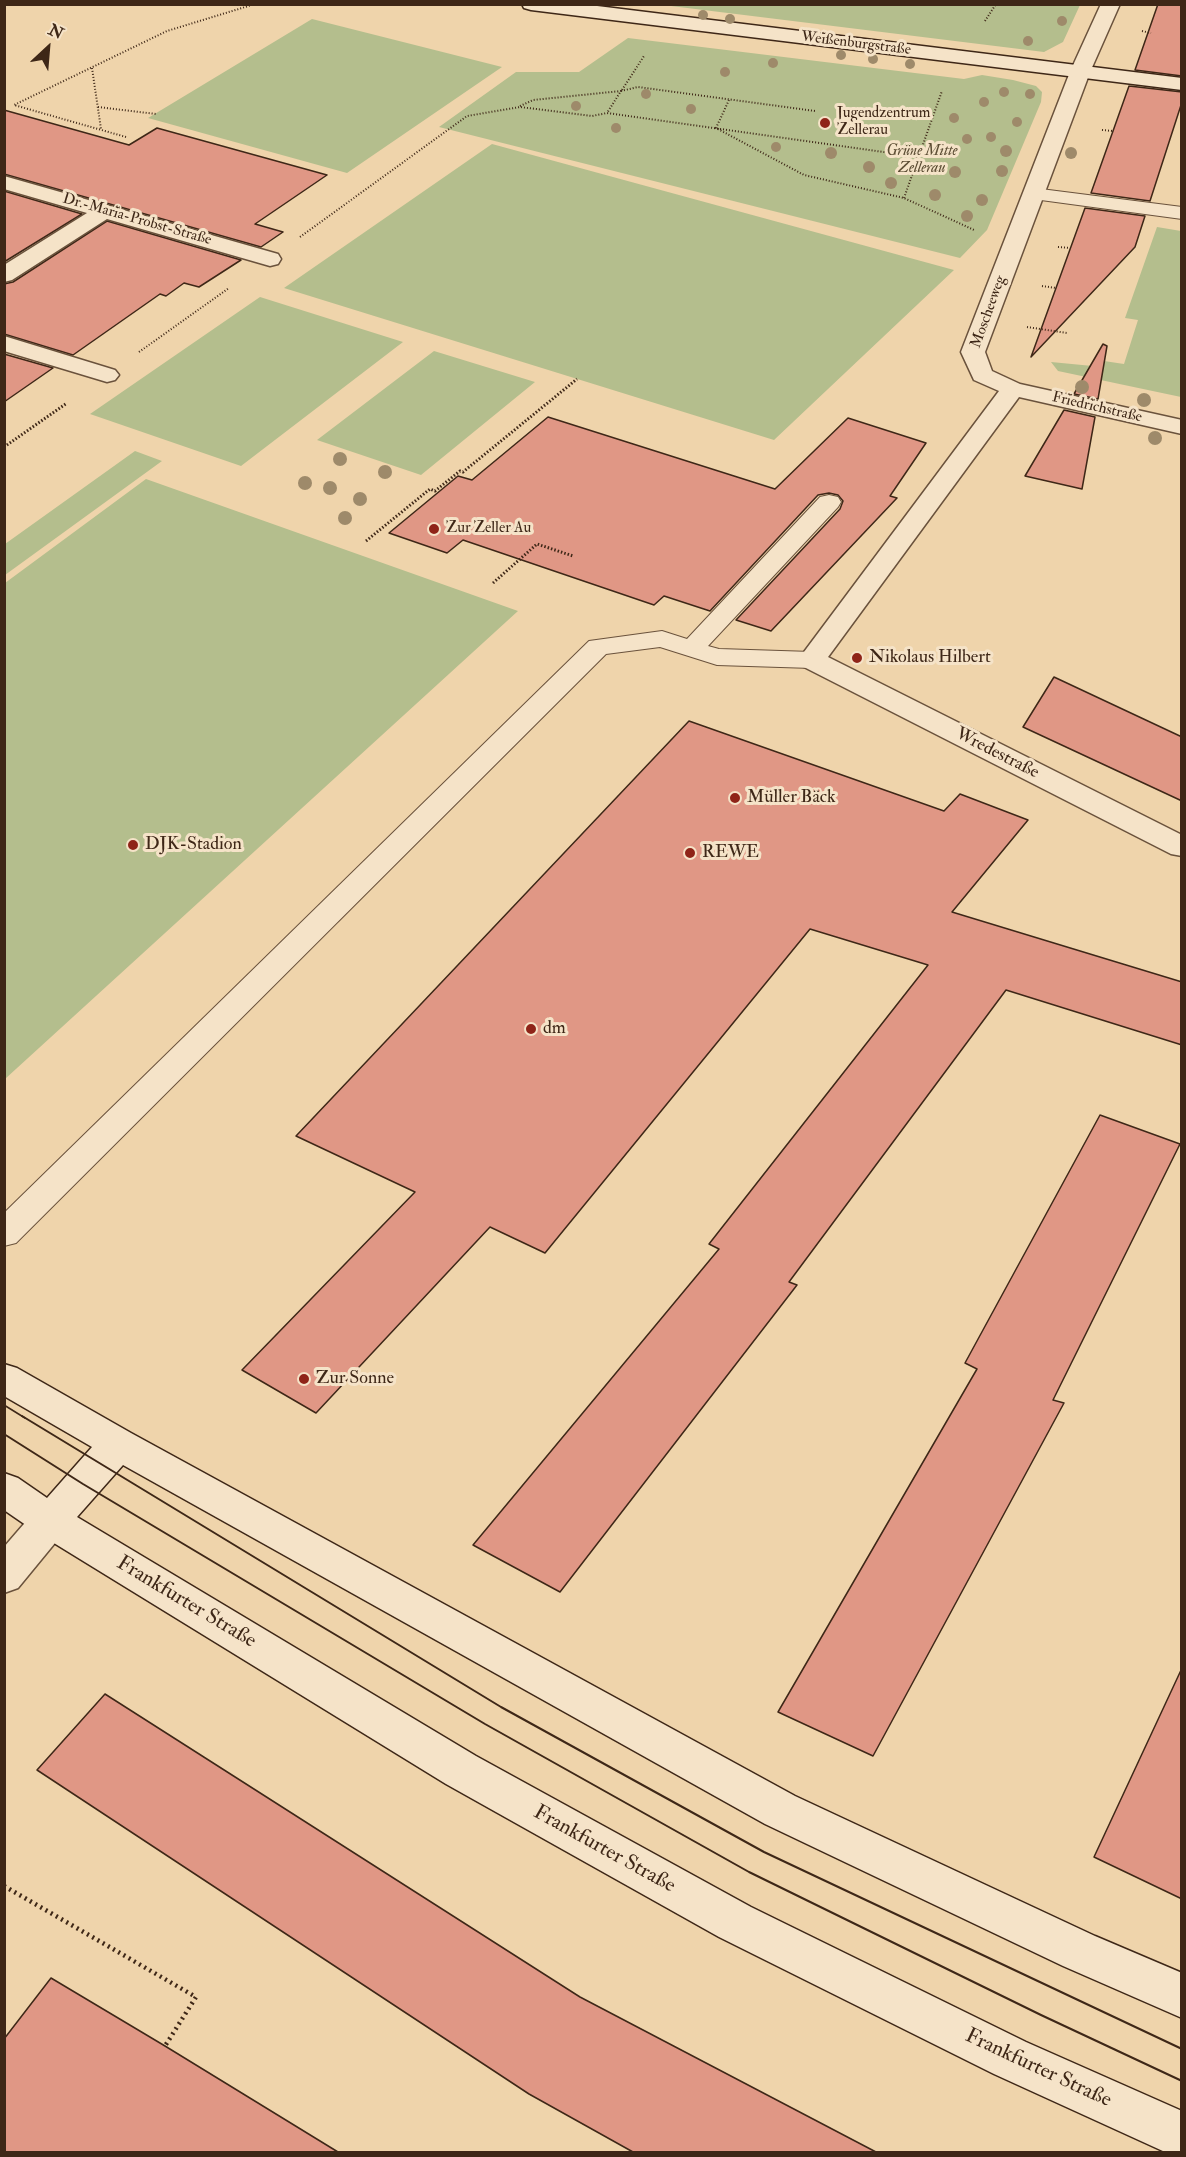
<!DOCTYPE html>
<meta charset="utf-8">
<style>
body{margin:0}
#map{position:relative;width:1186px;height:2157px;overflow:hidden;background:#efd4ab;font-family:"IM FELL Double Pica",serif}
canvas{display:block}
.frame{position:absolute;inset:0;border:6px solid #3e2717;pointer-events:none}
.north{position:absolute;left:18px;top:18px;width:60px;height:60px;-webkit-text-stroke:4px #f5e3c8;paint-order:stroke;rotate:26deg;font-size:16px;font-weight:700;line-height:24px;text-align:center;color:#3e2717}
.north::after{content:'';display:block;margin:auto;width:21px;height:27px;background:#3e2717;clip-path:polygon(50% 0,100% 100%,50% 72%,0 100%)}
</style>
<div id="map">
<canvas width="1186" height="2157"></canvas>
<div class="frame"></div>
<div class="north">N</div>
</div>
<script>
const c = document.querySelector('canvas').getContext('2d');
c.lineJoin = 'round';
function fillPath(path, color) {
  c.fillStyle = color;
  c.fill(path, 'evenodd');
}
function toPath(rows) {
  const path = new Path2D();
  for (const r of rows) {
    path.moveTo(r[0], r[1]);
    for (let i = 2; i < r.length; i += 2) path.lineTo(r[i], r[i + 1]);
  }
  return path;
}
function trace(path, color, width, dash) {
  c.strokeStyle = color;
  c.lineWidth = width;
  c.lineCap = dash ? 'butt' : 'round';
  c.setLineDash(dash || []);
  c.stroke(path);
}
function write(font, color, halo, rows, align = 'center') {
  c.font = font + ' "IM FELL Double Pica",serif';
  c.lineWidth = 6;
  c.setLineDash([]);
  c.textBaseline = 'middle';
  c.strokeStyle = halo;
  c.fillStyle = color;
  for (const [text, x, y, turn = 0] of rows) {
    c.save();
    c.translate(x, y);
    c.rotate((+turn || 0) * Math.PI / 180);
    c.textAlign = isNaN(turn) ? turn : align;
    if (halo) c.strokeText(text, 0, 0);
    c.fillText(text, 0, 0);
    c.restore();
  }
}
fillPath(toPath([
 [663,5,1080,5,1063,42,1044,52],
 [312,19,502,67,347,173,148,118],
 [628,38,964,79,982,75,1013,80,1036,86,1042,92,1041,102,987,230,960,258,439,127,516,72,579,72],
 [492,144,954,270,774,440,284,288],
 [1157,227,1181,231,1181,397,1058,371,1051,362,1103,367,1104,361,1124,364,1138,320,1125,318],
 [260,297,403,342,241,466,90,414],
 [434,351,535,382,421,475,317,440],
 [135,451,162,461,5,575,5,544],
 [146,479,518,611,5,1079,5,583]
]), '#b4be8d');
const building = toPath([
 [1158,4,1182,4,1182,76,1135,70,1158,4],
 [1129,86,1182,92,1182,102,1150,201,1091,193,1129,86],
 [4,110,129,145,157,128,327,175,255,224,283,232,261,247,4,174,4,110],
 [4,191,82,214,4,262,4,191],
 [1085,208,1145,216,1135,247,1031,357,1085,208],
 [107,221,241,260,199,287,184,283,166,296,160,294,73,355,4,334,4,284,13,282,107,221],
 [1103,344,1107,346,1098,399,1074,394,1103,344],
 [4,354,53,368,4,402,4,354],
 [1064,410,1095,417,1082,489,1025,476,1064,410],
 [548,417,775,489,848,418,926,443,890,496,897,498,771,631,736,620,840,509,843,501,838,495,829,493,818,495,710,611,664,596,654,605,463,540,447,553,389,533,458,476,472,480,548,417],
 [1054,677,1182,737,1182,801,1023,727,1054,677],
 [689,721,944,811,960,794,1028,820,952,912,1182,982,1182,1045,1006,990,789,1282,797,1285,560,1592,473,1545,719,1249,709,1244,928,965,810,929,545,1253,490,1227,316,1413,242,1370,415,1192,296,1136,689,721],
 [1100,1115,1180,1144,1053,1400,1064,1403,873,1756,778,1712,977,1369,965,1363,1100,1115],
 [1182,1668,1182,1899,1094,1857,1182,1668],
 [105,1694,580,1997,876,2152,633,2152,529,2094,37,1770,105,1694],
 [51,1978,165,2046,338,2152,4,2152,4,2039,51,1978]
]);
fillPath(building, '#e09785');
trace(building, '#3e2717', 1.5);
const lane = toPath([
 [1033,188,1182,207,1182,219,1026,198,1023,194,1026,190,1033,188],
 [829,495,838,497,841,502,838,507,708,646,719,649,812,652,821,654,825,660,821,666,812,668,717,665,660,647,606,654,16,1243,4,1246,4,1213,589,641,662,631,687,639,820,497,829,495]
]);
const street = toPath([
 [1101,4,1120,4,1090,72,985,352,992,371,1020,384,1182,420,1182,434,1019,397,828,657,1182,835,1182,856,1171,854,802,666,798,660,999,391,974,380,961,352,1070,72,1101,4],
 [4,176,278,254,281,259,278,264,270,266,107,219,12,280,4,282,4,265,87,213,4,189,4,176],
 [4,336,115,370,119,375,115,380,107,382,4,351,4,336],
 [50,1505,64,1510,69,1521,64,1532,18,1588,4,1593,4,1547,36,1510,50,1505]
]);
const secondary = toPath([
 [522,4,581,4,1182,78,1182,90,531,10,524,8,522,4],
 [4,1364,17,1368,131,1433,795,1796,1095,1936,1182,1973,1182,2018,1063,1966,765,1824,123,1465,77,1517,476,1756,751,1907,1026,2042,1182,2111,1182,2152,1165,2152,994,2074,719,1937,446,1784,36,1532,4,1510,4,1473,18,1478,47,1498,92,1447,4,1396,4,1364]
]);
trace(lane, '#6a523c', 2);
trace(street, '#6a523c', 3);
trace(secondary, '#3e2717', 3);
trace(toPath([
 [985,21,996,4],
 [1142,31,1151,33],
 [92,68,101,129],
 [622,90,644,56],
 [621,91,638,87,815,111],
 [729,100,716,128,804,175,904,198,974,230],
 [520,106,533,100,621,91,607,113],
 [98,107,156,114],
 [1102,130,1113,131],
 [126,137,14,105,167,31,255,4],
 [904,198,942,91],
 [300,237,467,116,520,107,592,116,607,113,919,157],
 [1058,247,1070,248],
 [1042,286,1056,288],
 [1027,327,1067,333],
 [139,352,229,288]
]), '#3e2717', 2, [1, 2]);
trace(toPath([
 [4,447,67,403],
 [366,541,430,489,435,491,460,471,463,472,577,379],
 [493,583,537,544,573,556]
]), '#3e2717', 3, [1.5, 2]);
trace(toPath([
 [4,1886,196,1997,165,2046]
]), '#3e2717', 4.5, [2, 4]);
fillPath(lane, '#f5e3c8');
fillPath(street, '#f5e3c8');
fillPath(secondary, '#f5e3c8');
trace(toPath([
 [4,1405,25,1418]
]), '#3e2717', 1.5);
trace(toPath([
 [22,1416,501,1707,764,1852,1182,2049],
 [4,1434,83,1484,485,1724,749,1872,1041,2015,1182,2081]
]), '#3e2717', 2);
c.fillStyle = '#9e8a6a';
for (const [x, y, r] of [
 [703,15,5],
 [730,19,5],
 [1062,21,5],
 [1028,41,5],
 [841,55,5],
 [873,59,5],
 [773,63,5],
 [910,64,5],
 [725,72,5],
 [1004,92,5],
 [646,94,5],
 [1030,94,5],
 [984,102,5],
 [576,106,5],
 [691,109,5],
 [954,118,5],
 [1017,122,5],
 [616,128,5],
 [991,137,5],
 [967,139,5],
 [776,147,5],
 [1006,151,6],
 [831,153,6],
 [1071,153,6],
 [869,167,6],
 [1002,171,6],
 [955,172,6],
 [891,183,6],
 [935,195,6],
 [982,200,6],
 [967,216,6],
 [1082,387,7],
 [1144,400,7],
 [1155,438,7],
 [340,459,7],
 [385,472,7],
 [305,483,7],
 [330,488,7],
 [360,499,7],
 [345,518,7]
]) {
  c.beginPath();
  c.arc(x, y, r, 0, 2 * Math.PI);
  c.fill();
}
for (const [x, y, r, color] of [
 [825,123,6,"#8f2418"],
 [434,529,6,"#8f2418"],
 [857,658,6,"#8f2418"],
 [735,798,6,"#8f2418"],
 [133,845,6,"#8f2418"],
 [690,853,6,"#8f2418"],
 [531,1029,6,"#8f2418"],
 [304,1379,6,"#8f2418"]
]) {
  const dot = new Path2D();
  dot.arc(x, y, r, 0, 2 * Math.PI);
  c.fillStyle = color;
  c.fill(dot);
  trace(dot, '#f5e3c8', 2);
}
write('15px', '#3e2717', '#f5e3c8', [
 ["Weißenburgstraße",856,44,7],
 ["Dr.-Maria-Probst-Straße",137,220,16],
 ["Moscheeweg",989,312,-70],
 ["Friedrichstraße",1097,408,13]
]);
write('15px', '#3e2717', '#f5e3c8', [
 ["Jugendzentrum",837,114],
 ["Zellerau",837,131],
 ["Zur Zeller Au",446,529]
], 'left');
write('italic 15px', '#5c4d34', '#f5e3c8', [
 ["Grüne Mitte",922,152],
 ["Zellerau",922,169]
]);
write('18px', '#3e2717', '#f5e3c8', [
 ["Nikolaus Hilbert",869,658],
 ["Müller Bäck",747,798],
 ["DJK-Stadion",145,845],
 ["REWE",702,853],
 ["dm",543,1029],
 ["Zur Sonne",316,1379]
], 'left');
write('18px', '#3e2717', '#f5e3c8', [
 ["Wredestraße",997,754,27]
]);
write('21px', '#3e2717', '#f5e3c8', [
 ["Frankfurter Straße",186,1603,31],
 ["Frankfurter Straße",604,1850,29],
 ["Frankfurter Straße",1038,2069,25]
]);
</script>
